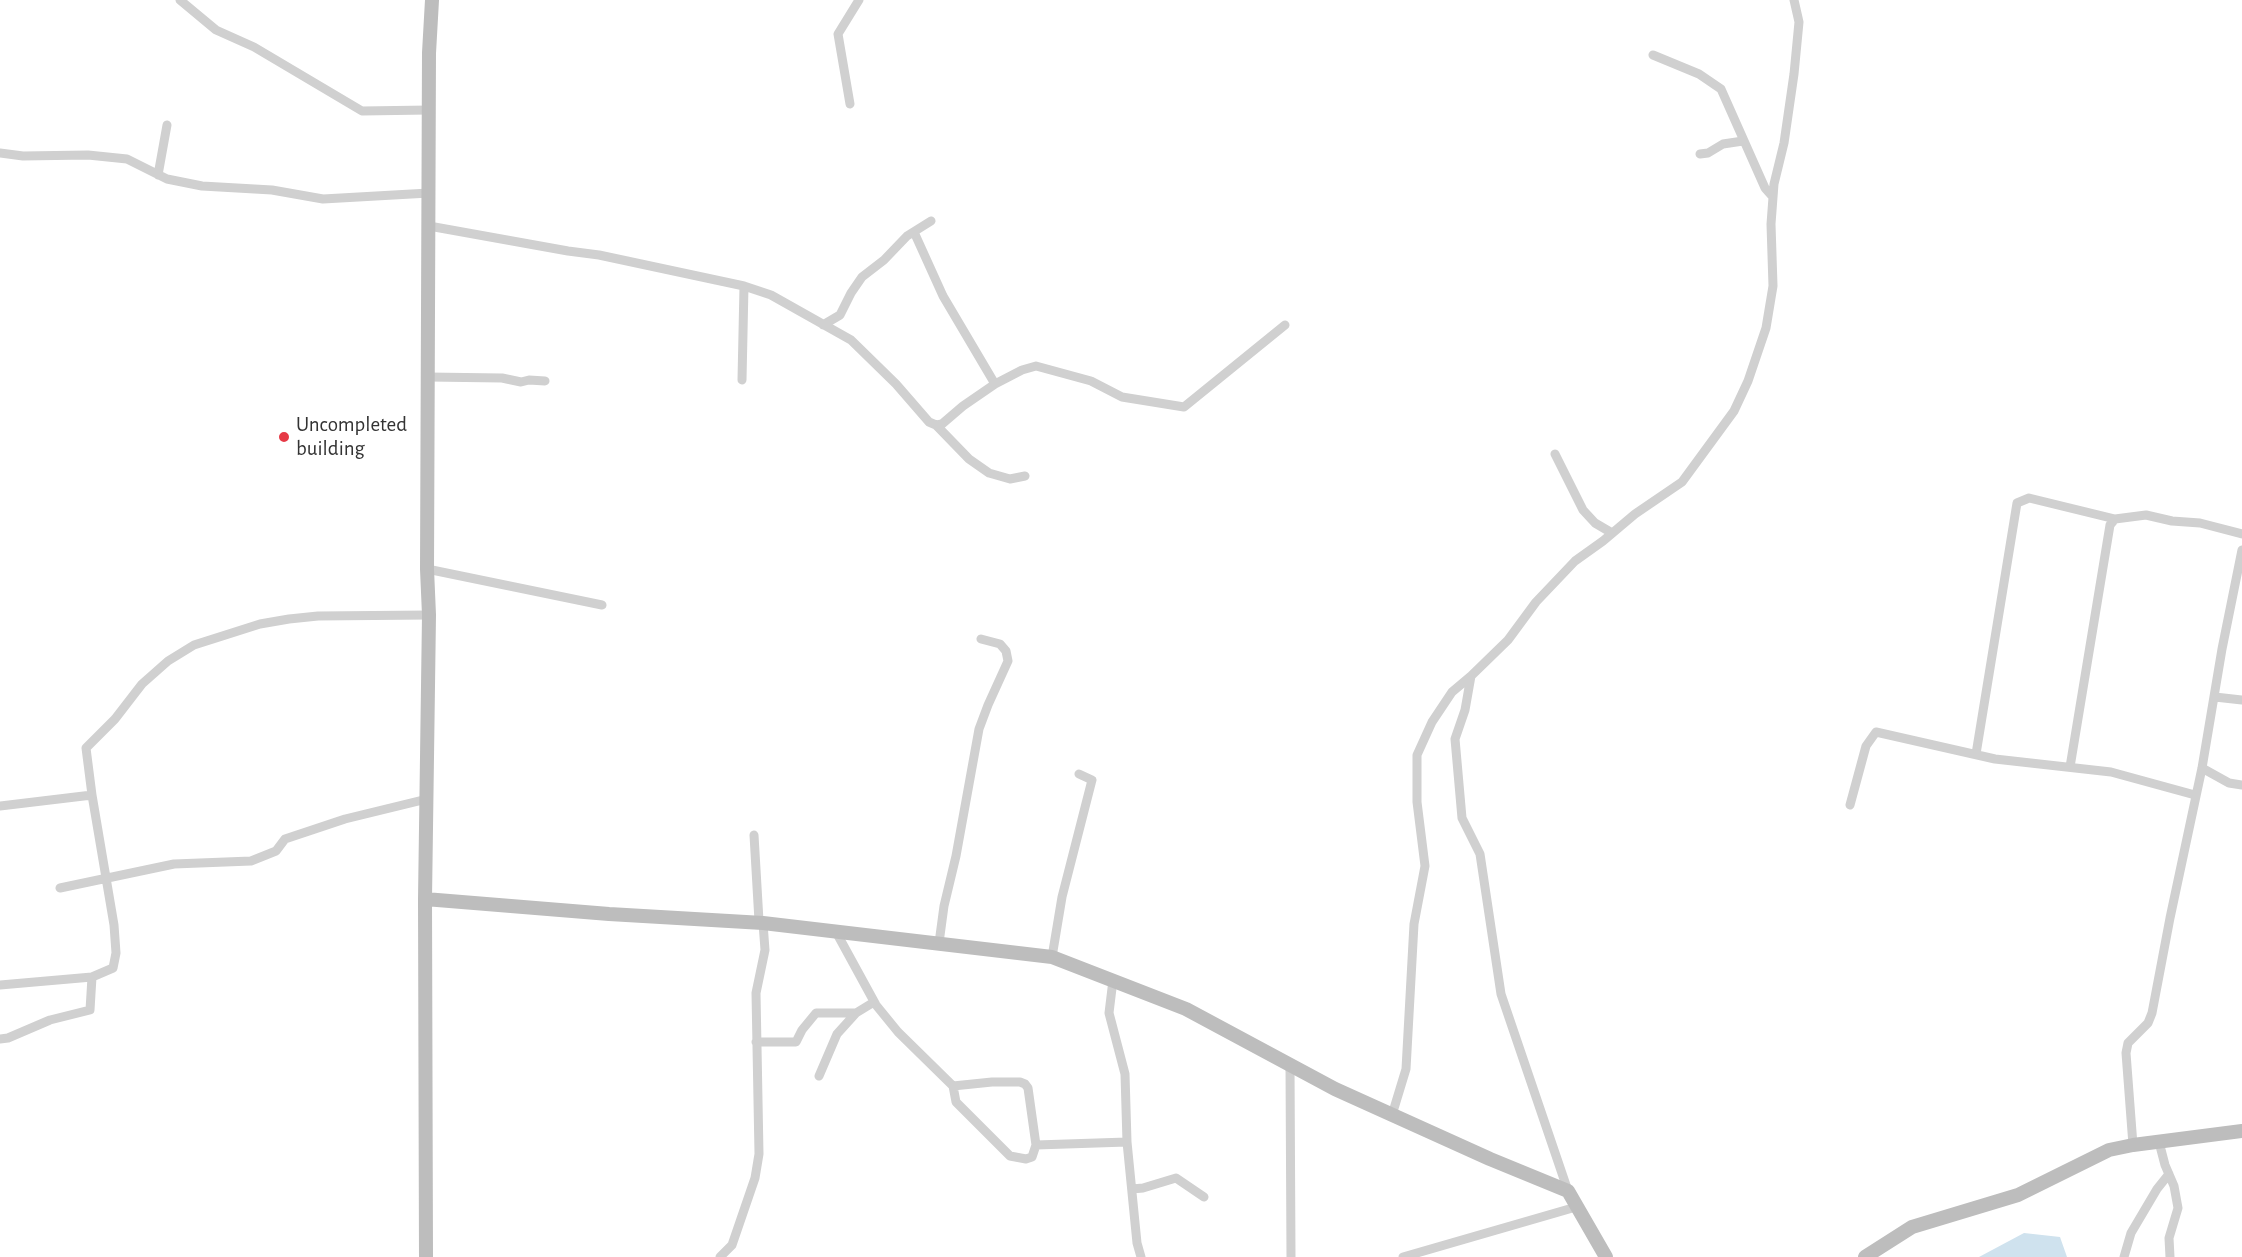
<!DOCTYPE html>
<style>
body{margin:0}
canvas{display:block;background:#fff}
</style>
<canvas width="2242" height="1257"></canvas>
<script>
const c = document.querySelector('canvas').getContext('2d');
c.lineJoin = 'round';
function fillPath(path, color) {
  c.fillStyle = color;
  c.fill(path, 'evenodd');
}
function toPath(rows) {
  const path = new Path2D();
  for (const r of rows) {
    path.moveTo(r[0], r[1]);
    for (let i = 2; i < r.length; i += 2) path.lineTo(r[i], r[i + 1]);
  }
  return path;
}
function trace(path, color, width, dash) {
  c.strokeStyle = color;
  c.lineWidth = width;
  c.lineCap = dash ? 'butt' : 'round';
  c.setLineDash(dash || []);
  c.stroke(path);
}
function write(font, color, halo, rows, align = 'center') {
  c.font = font + ' "Alegreya Sans",sans-serif';
  c.lineWidth = 6;
  c.setLineDash([]);
  c.textBaseline = 'middle';
  c.strokeStyle = halo;
  c.fillStyle = color;
  for (const [text, x, y, turn = 0] of rows) {
    c.save();
    c.translate(x, y);
    c.rotate((+turn || 0) * Math.PI / 180);
    c.textAlign = isNaN(turn) ? turn : align;
    if (halo) c.strokeText(text, 0, 0);
    c.fillText(text, 0, 0);
    c.restore();
  }
}
fillPath(toPath([
 [2024,1233,2060,1237,2067,1257,1979,1257]
]), '#cfe2ee');
trace(toPath([
 [180,0,216,30,254,47,362,111,429,110],
 [1653,55,1699,74,1721,89,1765,188,1773,197],
 [850,104,838,34,859,0],
 [0,153,23,156,88,155,127,159,167,179,202,186,272,190,323,199,429,193],
 [1700,154,1708,153,1723,144,1743,141],
 [158,175,167,125],
 [429,226,568,251,599,255,744,286,771,295,851,340,896,384,929,422,936,425,942,424,963,406,995,384,1022,370,1036,366,1091,381,1122,397,1184,407,1285,325],
 [914,232,943,296,995,384],
 [823,325,840,315,851,293,862,277,884,260,907,236,931,221],
 [428,377,502,378,521,382,529,380,545,381],
 [742,380,744,286],
 [936,425,969,459,989,473,1010,479,1025,476],
 [1555,454,1583,510,1595,523,1612,533],
 [427,569,602,605],
 [2215,697,2242,700],
 [1976,754,2017,503,2029,498,2115,519],
 [2070,767,2110,525,2115,519,2146,515,2172,521,2200,523,2242,534],
 [2202,768,2229,783,2242,785],
 [92,795,86,748,115,719,142,684,168,661,194,645,260,624,289,619,318,616,429,615],
 [1850,805,1866,746,1876,732,1995,759,2111,772,2195,795],
 [0,806,92,795,114,925,116,953,113,968,92,977,0,985],
 [754,835,759,921,756,923],
 [60,888,174,864,251,861,276,851,285,839,345,819,427,799],
 [835,930,876,1005,898,1032,953,1086,956,1102,1010,1156,1026,1159,1032,1157,1036,1145,1127,1142],
 [939,943,944,906,956,856,979,729,988,705,1008,661,1006,651,1000,644,981,639],
 [1052,957,1062,897,1092,780,1079,774],
 [1113,980,1109,1013,1125,1074,1127,1142,1137,1243,1141,1257],
 [0,1039,8,1038,50,1020,90,1010,92,977],
 [756,1042,796,1042,802,1030,816,1013,856,1013,874,1002],
 [1290,1065,1291,1257],
 [819,1076,837,1034,856,1013],
 [953,1086,992,1082,1020,1082,1025,1084,1028,1088,1036,1145],
 [1392,1115,1406,1069,1414,924,1425,866,1417,802,1417,755,1432,722,1452,692,1471,676],
 [2159,1142,2165,1165,2174,1186,2178,1208,2169,1238,2170,1257],
 [2133,1145,2126,1053,2128,1043,2148,1023,2152,1013,2170,918,2202,768,2222,649,2242,550],
 [1132,1189,1143,1188,1176,1178,1204,1197],
 [1568,1191,1501,994,1480,854,1462,818,1455,739,1465,710,1471,676,1508,640,1536,602,1575,561,1603,541,1635,514,1682,482,1734,411,1748,381,1766,328,1773,286,1771,224,1774,184,1784,143,1794,74,1799,22,1794,0],
 [720,1257,732,1245,755,1178,759,1154,756,993,765,950,763,923],
 [1403,1257,1576,1207],
 [2124,1257,2131,1233,2157,1189,2169,1174]
]), '#d0d0d0', 9);
trace(toPath([
 [425,899,609,914,763,923,1052,957,1186,1009,1335,1089,1490,1159,1568,1191,1606,1257],
 [426,1257,425,899,429,615,427,569,429,53,432,0],
 [1865,1257,1912,1227,2018,1195,2109,1150,2133,1145,2242,1131]
]), '#bdbdbd', 14);
for (const [x, y, r, color] of [
 [284,437,6,"#e63946"]
]) {
  const dot = new Path2D();
  dot.arc(x, y, r, 0, 2 * Math.PI);
  c.fillStyle = color;
  c.fill(dot);
  trace(dot, '#fff', 2);
}
write('21px', '#333', '#fff', [
 ["Uncompleted",296,425],
 ["building",296,449]
], 'left');
</script>
